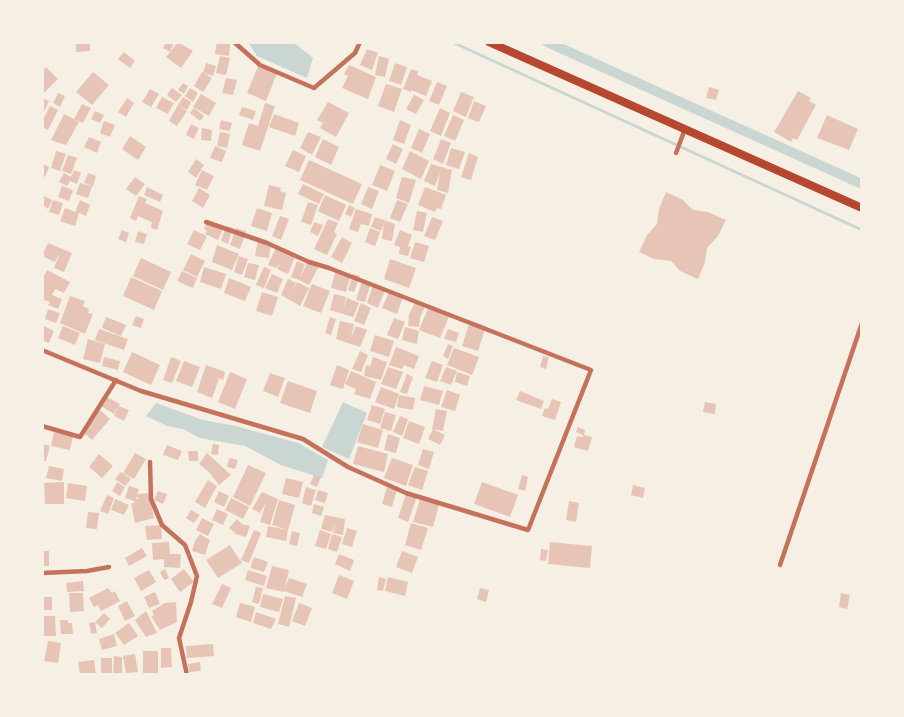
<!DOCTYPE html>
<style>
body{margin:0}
#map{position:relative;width:904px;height:717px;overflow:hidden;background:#f6efe4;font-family:Rubik,sans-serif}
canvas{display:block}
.frame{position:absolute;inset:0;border:44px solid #f6efe4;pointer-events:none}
</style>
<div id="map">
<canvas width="904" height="717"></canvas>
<div class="frame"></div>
</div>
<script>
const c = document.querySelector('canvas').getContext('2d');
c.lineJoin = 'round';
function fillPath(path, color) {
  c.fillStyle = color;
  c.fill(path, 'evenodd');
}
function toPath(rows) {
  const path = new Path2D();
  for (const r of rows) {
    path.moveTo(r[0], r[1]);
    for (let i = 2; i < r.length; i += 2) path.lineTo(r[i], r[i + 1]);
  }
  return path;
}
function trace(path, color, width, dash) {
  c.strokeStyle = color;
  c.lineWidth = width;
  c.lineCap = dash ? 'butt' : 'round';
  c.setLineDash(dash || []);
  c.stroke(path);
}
fillPath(toPath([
 [248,42,293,42,313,58,307,78,257,56],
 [343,402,367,413,349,459,322,447],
 [156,403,203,420,236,426,298,443,328,460,322,478,281,465,245,446,200,438,183,429,167,426,146,416]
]), '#c9d6d2');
trace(toPath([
 [452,42,862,230]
]), '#c9d6d2', 3);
trace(toPath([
 [547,42,862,184]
]), '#c9d6d2', 10);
fillPath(toPath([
 [76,42,90,42,90,51,76,52],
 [166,42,174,42,170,52,163,48],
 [178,42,193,51,181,68,166,57],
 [217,42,230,44,229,56,215,54],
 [367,49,378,53,372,70,360,65],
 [124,52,135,61,130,68,118,59],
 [220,56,230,58,226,75,216,73],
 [379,56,389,59,385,77,375,75],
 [206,63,216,66,213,76,203,73],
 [395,63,407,67,401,85,389,81],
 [349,65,376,77,368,99,342,88,348,76,344,74],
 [258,66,277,73,266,101,247,93],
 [46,67,58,79,44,93,42,90,42,71],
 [411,69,418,71,417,75,432,81,426,96,411,90,411,92,403,89],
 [93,72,109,85,92,105,76,92],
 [202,72,212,78,203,92,194,86],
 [226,78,237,80,233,95,222,93],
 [437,82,447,86,439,105,429,101],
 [183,83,188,86,184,94,178,90],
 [386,84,402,89,394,112,378,106],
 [709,87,719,90,716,100,706,98],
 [172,88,182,95,176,102,167,95],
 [190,88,198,93,193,102,185,96],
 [150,89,159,94,151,107,142,102],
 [798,91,811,98,809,101,816,105,797,140,793,138,791,142,774,132],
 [461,92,474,97,466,117,453,111],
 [58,93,65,96,60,107,53,103],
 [201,94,216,103,209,116,193,107],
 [414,95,424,100,416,114,406,109],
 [162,97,174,103,168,114,156,108],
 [183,97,191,102,187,110,178,105],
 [42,98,49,101,42,116],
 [127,98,134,103,126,117,118,112],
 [474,101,486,106,479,122,468,118],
 [328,102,349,113,336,137,320,128,323,123,317,120],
 [265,103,275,106,260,151,242,145,249,123,258,126],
 [82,104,91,108,83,123,74,119],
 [178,105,187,111,177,126,169,121],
 [50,106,58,110,48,130,42,127,42,122],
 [242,107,256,111,253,120,239,115],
 [194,108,204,116,200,121,190,113],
 [440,108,450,113,441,136,430,131],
 [95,111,104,115,100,123,91,119],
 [64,114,79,122,66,145,51,140],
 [274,114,299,123,295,136,269,127],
 [453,115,464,120,455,141,444,136],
 [827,115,858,129,849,150,817,138],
 [221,120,232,123,230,131,219,129],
 [400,120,411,125,404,144,393,140],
 [104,121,115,125,110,137,100,133],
 [191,124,199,128,194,139,186,135],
 [202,128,212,130,211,141,201,140],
 [419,129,430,134,422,153,411,148],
 [220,132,230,134,227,148,217,146],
 [308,132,321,137,312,155,300,148],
 [130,136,146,147,138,160,122,149],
 [89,137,101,142,97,153,84,147],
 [323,139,339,147,331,165,315,157],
 [441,139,451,143,443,164,433,159],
 [393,144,403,149,396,164,386,159],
 [215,146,226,151,222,162,210,158],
 [451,148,465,152,459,169,446,165],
 [293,150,306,156,299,172,285,166],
 [56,151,66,154,60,171,51,168],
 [410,151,429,161,421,179,402,169],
 [469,153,478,157,471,180,461,177],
 [68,155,77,158,71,174,62,171],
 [196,159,204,165,196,178,188,172],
 [309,160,362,184,353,204,300,180],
 [42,163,49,167,45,177,42,176],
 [431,164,452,170,448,193,437,190,440,173,435,186,424,181],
 [380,165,395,171,387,191,372,185],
 [74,170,81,173,77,184,70,181,67,186,59,182,64,173,71,177],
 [202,170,214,176,207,190,195,185],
 [88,173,96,176,93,186,84,183],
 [135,177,145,184,136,196,126,189],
 [402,177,416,180,409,203,396,198],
 [80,183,92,186,88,198,76,194],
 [303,184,324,194,319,204,298,194],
 [269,185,281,188,280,191,286,193,282,210,264,206],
 [62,186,73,190,69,201,58,197],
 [147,187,163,195,160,202,144,195],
 [368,187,379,191,372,209,361,204],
 [425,187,446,195,441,209,437,208,435,212,418,205],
 [199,188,210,195,203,208,192,201],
 [666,192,683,200,693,210,708,212,726,220,718,236,707,248,705,262,698,279,680,271,671,261,654,259,639,252,647,235,657,224,659,209],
 [42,195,52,200,48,209,42,205],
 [325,195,346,205,339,221,318,211],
 [139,196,147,199,145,203,163,211,157,230,151,228,152,222,138,216,136,221,130,218],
 [53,200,63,203,59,215,49,212],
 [80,200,90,205,86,216,79,213,75,226,60,221,65,208,75,212],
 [397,200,408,204,400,222,390,218],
 [308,202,318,205,311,225,301,222],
 [349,205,355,208,351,217,345,214],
 [257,208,272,213,267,231,251,226],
 [356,209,372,214,369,226,361,224,358,232,349,229],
 [417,211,427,213,423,232,413,230],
 [280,216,289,219,281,240,272,236],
 [375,217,395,224,392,241,382,239,384,223,381,231,371,227],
 [432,217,443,221,435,240,424,236],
 [328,219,338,223,334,232,337,234,327,255,314,249],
 [208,220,224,227,218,240,205,234,207,231,204,229],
 [314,222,323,225,318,236,310,232],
 [226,226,233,228,228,244,221,241],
 [236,228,246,231,240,249,230,245],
 [370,228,380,232,375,246,365,242],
 [122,230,129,233,126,242,118,239],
 [194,230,207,236,200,250,187,244],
 [400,230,412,235,408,246,411,247,408,256,399,254,400,247,394,245],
 [138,231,147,234,144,244,135,242],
 [342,237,352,243,342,263,331,257],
 [258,240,271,242,269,258,255,256],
 [415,242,429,246,424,262,410,258],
 [48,243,72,253,64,272,54,268,60,253,55,262,42,256],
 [217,245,239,254,232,270,212,262],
 [276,247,295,257,288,274,277,269,280,263,276,268,268,265],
 [191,254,205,261,197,277,183,270],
 [239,256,248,259,242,275,234,272],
 [141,258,171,272,163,290,133,276],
 [309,259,320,264,309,285,299,280],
 [390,259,416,268,409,288,384,279],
 [297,261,305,264,299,280,291,277],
 [248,263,259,265,255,280,244,277],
 [204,267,226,274,221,289,200,282],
 [264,267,271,270,264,288,256,285],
 [47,270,70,282,64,293,55,289,52,295,62,299,58,309,48,305,50,302,42,299,42,280],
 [182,271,197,278,193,288,177,281],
 [335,273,350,277,346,292,331,288],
 [272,274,283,279,277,293,265,288],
 [353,274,360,276,354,292,348,290],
 [131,277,162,291,154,310,123,296],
 [229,278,251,287,245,301,224,293],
 [288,279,296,283,291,296,297,282,309,288,300,306,281,295],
 [362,281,371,283,365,302,356,300],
 [312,284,330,291,321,313,303,306],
 [373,285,385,290,378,308,367,303],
 [262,292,278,297,272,316,256,311],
 [389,292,403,297,397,314,382,308],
 [334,294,346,297,343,309,347,298,359,303,353,317,330,310],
 [70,296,85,301,83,306,89,309,88,313,93,314,85,334,60,323],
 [415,302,425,306,420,318,419,327,408,326,409,315],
 [361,303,371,308,364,325,354,321],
 [429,306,450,314,440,338,419,330],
 [48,309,60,313,56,323,45,319],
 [136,316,144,319,141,328,132,325],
 [106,317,126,325,121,336,102,328],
 [330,317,336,319,331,335,325,333],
 [394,318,405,322,398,339,387,335],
 [340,321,354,324,351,338,356,326,367,330,360,347,336,339],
 [470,321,486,326,478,351,462,346],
 [42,325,54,331,49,343,42,340],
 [63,326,80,333,75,345,58,338],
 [405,327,419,331,417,344,402,340],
 [99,329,128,339,124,350,95,340],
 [448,329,459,333,456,342,444,339],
 [375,335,394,341,389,357,370,351],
 [88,339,105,344,100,363,83,359],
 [448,344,453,346,448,359,443,356],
 [396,347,419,356,414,369,404,365,402,369,389,365],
 [454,348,479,357,472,375,447,365],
 [360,351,368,355,361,372,352,369],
 [132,352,160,365,151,385,123,372],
 [543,356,549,357,546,369,540,367],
 [104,357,120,361,118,370,102,366],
 [171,357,181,361,172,383,163,380],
 [373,357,387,362,381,380,364,376,366,365,370,366],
 [184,361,200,367,192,387,176,381],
 [432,361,443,365,437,382,425,378],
 [206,365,225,372,223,380,212,376,219,379,212,398,197,392],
 [337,365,349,370,343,389,330,385],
 [388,367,403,372,396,389,381,384],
 [446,367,457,371,451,385,440,381],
 [351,371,376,382,370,399,354,394,356,389,345,384],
 [230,372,247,379,235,409,218,402],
 [457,372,470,376,467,386,455,382],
 [270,373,285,378,278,397,263,391],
 [407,374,413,377,407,394,400,392],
 [288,381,317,391,310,413,280,403],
 [424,386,443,391,439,405,420,400],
 [381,387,399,394,394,409,375,402],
 [447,390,460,395,455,411,441,407],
 [520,391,544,401,541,409,516,400],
 [399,395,415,398,413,410,397,407],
 [107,397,120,404,114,414,101,406],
 [552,399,561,402,555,420,542,416,545,408,548,409],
 [705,402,716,404,715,414,703,412],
 [372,405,385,409,380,424,367,420],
 [119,406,129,410,124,421,114,416],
 [436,409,447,411,443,431,432,429],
 [100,410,110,419,92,440,82,431],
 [385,412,396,415,391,431,380,428],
 [400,416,408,419,402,436,393,432],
 [409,421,425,427,419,444,403,438],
 [363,424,383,430,378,448,357,442],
 [578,427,585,430,584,435,592,437,588,451,574,447,577,436,583,437,583,435,576,432],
 [433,429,445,435,440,445,428,439],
 [54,432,73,436,70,450,51,446],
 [388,434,400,438,396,453,384,450],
 [42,444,50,446,46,461,42,461],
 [213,444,219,445,218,455,211,454],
 [167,445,182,451,178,460,163,455],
 [358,446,388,454,384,472,353,464],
 [423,449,434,452,429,469,418,465],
 [188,451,198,451,198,461,189,461],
 [135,453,146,459,134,479,123,473],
 [207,453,231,475,219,485,209,472,199,464],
 [99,454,113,466,102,478,89,467],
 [229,458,238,460,235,469,227,467],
 [392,458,413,465,406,486,384,478],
 [248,465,266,473,250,506,233,497],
 [49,466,64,469,62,481,46,478],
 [415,467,428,471,422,490,408,485],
 [121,472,131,479,125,486,115,479],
 [314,475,321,477,317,487,310,484],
 [522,475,528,477,525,491,518,489],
 [286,478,303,482,299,498,282,494],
 [208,480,217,486,205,508,195,502],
 [64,482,64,504,45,504,44,483],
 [117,482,125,487,120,496,112,491],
 [482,482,518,495,510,517,474,504],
 [68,483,87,486,85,501,66,498],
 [633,485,645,488,643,498,631,495],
 [129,486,139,489,136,499,138,499,137,494,149,493,154,518,135,523,131,503,135,503,134,501,125,498],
 [306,487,316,490,311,506,302,503],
 [387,487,397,490,392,507,382,504],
 [318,490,328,493,325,503,315,500],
 [158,491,167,494,163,504,154,500],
 [219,491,229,496,224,507,214,502],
 [262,492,278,499,270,525,260,522,266,503,260,513,252,509],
 [406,494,417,497,408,522,398,518],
 [107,495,114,498,108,514,100,511],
 [231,498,249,507,243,519,225,510],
 [115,499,129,505,124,515,111,510],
 [420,499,439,504,433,527,413,522],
 [279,500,295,505,288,530,272,525],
 [569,501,579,503,576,522,566,520],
 [314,504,324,507,321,516,312,513],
 [217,509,228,514,223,525,212,520],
 [191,510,200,515,194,523,186,518],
 [88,512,99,513,97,529,86,528],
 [325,515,345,519,343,535,333,533,335,523,332,532,321,529],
 [202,518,214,524,208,536,196,530],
 [237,519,242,524,250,526,246,537,236,534,229,528],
 [411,523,428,528,421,550,405,545],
 [161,525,162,539,147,540,145,526],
 [268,526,288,530,286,541,266,537],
 [347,528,357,531,352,547,342,544],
 [254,530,261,533,249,563,241,560],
 [320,530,331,534,326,549,315,546],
 [292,531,300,533,297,546,289,544],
 [200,534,210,540,205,555,192,551,195,541],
 [332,534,342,537,337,552,328,549],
 [169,542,170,554,181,554,180,568,164,567,164,559,153,560,152,543],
 [550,542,592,546,590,568,548,564],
 [230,545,242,563,218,578,206,560],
 [142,548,147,556,129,566,125,558],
 [541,549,548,550,546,561,540,560],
 [42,551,49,551,49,566,42,566],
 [402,551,418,557,412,573,396,567],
 [339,554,354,560,350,571,335,564],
 [254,557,268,562,264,572,250,568],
 [272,566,289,570,284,592,266,588],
 [165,569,169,578,164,580,160,572],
 [184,569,194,582,180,592,171,579],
 [149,570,156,582,141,591,134,578],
 [248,570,267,576,264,586,245,580],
 [339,575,354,581,347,599,332,593],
 [379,577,386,579,383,591,377,590],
 [388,577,408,582,405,596,385,591],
 [289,578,307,584,302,597,284,591],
 [83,581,84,591,67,592,66,583],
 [222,584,231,588,222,608,212,604],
 [256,587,263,588,259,604,252,602],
 [108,588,112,593,115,591,120,601,101,611,98,605,94,607,89,598],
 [480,588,489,590,486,602,477,599],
 [155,592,160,604,149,608,144,597],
 [69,593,83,593,84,611,70,612],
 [841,593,850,595,847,609,839,607],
 [263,594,283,599,279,612,260,607],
 [285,596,296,598,289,627,278,624],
 [42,597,52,597,52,610,42,610],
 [127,601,135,616,125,621,118,606],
 [176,602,177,622,160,630,151,616,154,615,152,611,165,603],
 [240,603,255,607,251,622,236,617],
 [299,603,312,608,305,626,292,621],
 [146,611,157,633,146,637,135,620],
 [256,612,276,619,271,629,253,623],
 [104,613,110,619,102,628,95,622],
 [42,616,55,616,56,636,42,636],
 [60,620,68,620,68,623,72,623,73,634,61,634],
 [95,622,97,633,91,634,89,623],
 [129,623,138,636,124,645,115,633],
 [114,634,117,646,102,650,99,639],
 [48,641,61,643,58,663,44,661],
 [213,644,214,656,187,658,186,646],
 [161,648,171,648,172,667,161,668],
 [143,651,158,651,158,675,143,675],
 [135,654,138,672,126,673,123,656],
 [114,656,122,657,122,674,113,674],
 [101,658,112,658,112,673,101,673],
 [94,660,96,675,80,675,78,662],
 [200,662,201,671,189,672,188,664]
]), '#e6c5b7');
trace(toPath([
 [234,42,260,65,314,88,355,53,360,42],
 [676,153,685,129],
 [42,350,141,391,303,439,348,467,406,493,528,530,591,370,329,268,309,262,267,243,206,222],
 [42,426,80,437,116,380],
 [150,462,151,499,162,525,185,545,197,576,191,602,179,638,187,675],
 [780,565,862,323],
 [42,573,87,571,109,567]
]), '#c5725c', 4.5);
trace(toPath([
 [489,42,862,208]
]), '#b5482f', 8);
</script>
